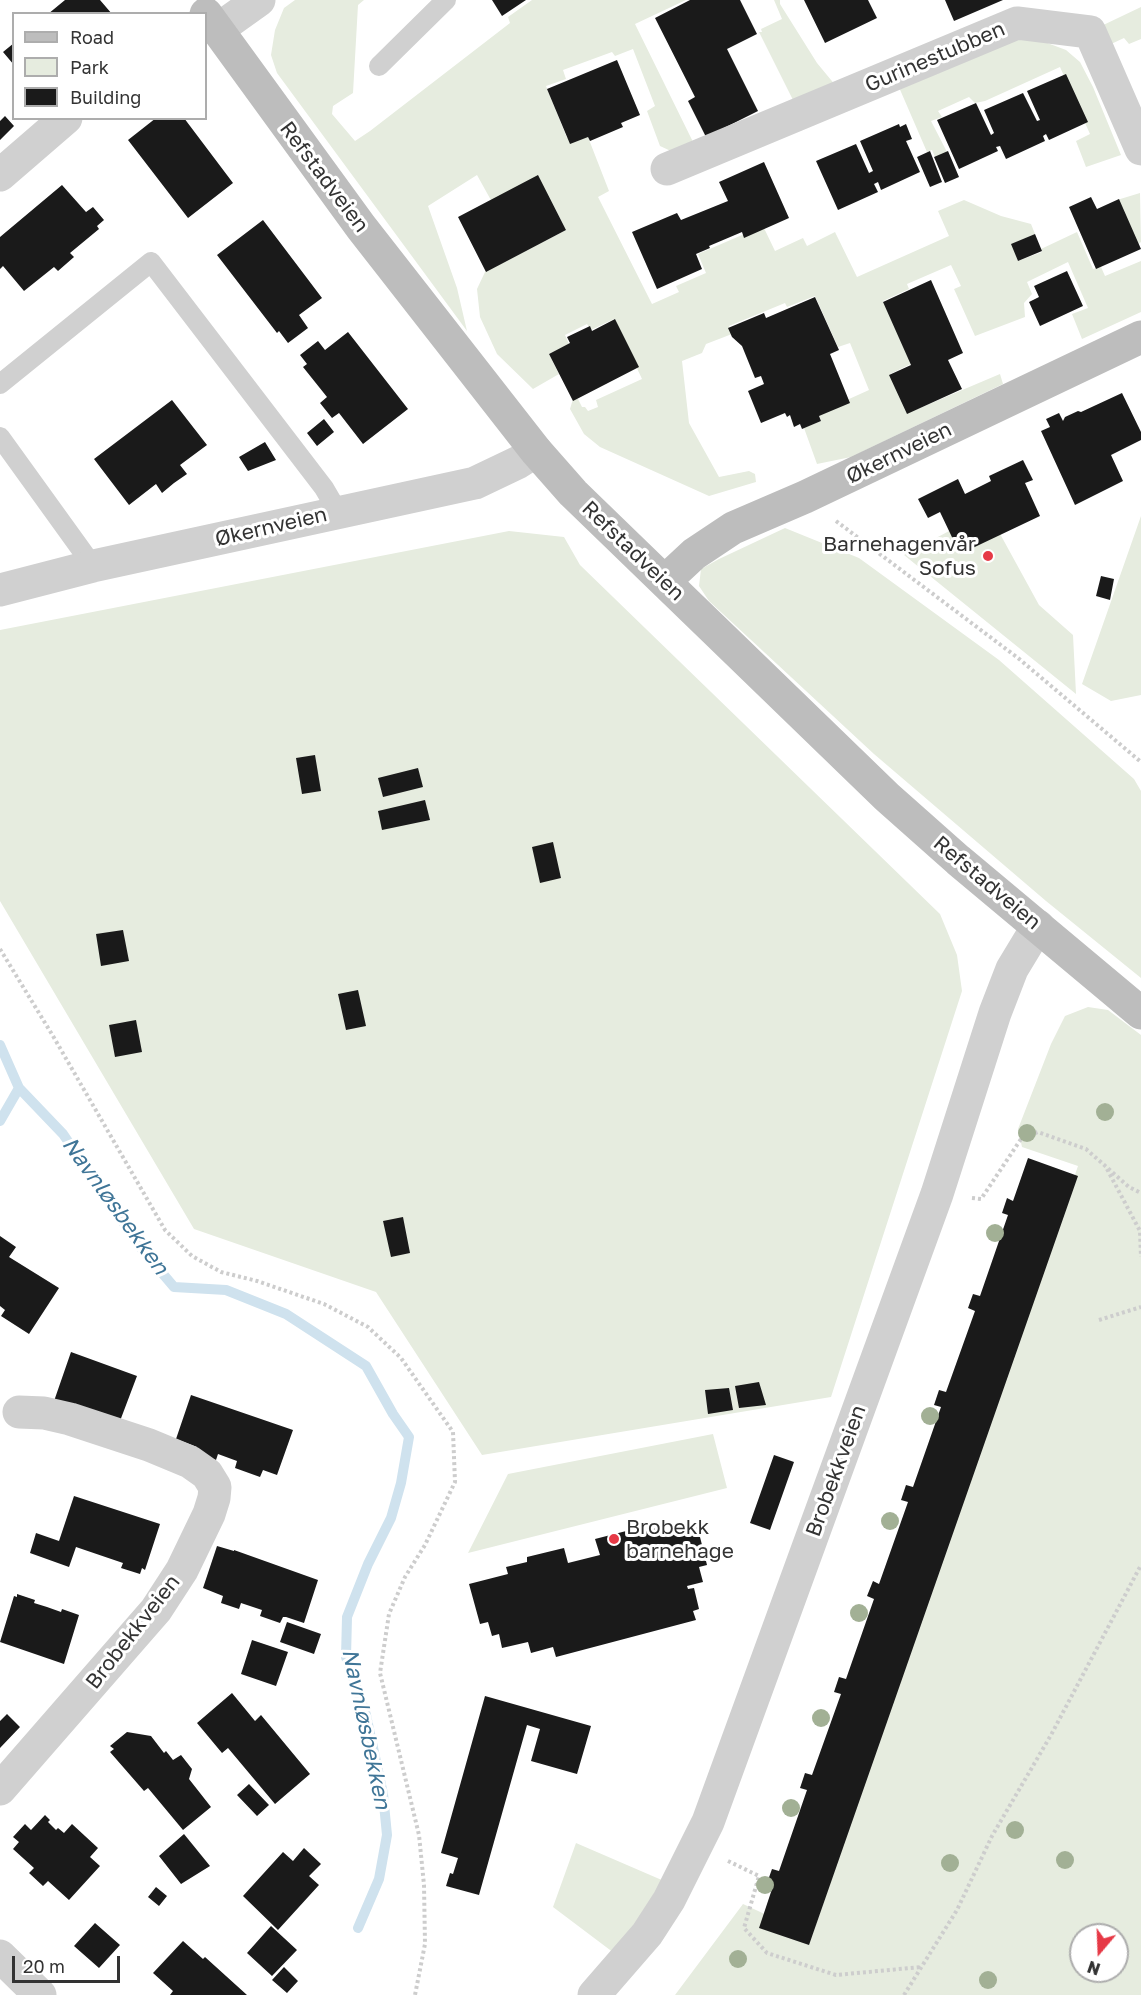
<!DOCTYPE html>
<meta charset="utf-8">
<style>
body{margin:0}
#map{position:relative;width:1141px;height:1995px;overflow:hidden;background:#fff;font-family:"Golos Text",sans-serif}
canvas{display:block}
.legend{position:absolute;left:12px;top:12px;width:195px;height:108px;box-sizing:border-box;background:#fff;border:2px solid #adadad;margin:0;padding:8px 10px;list-style:none;font-size:18px;color:#333}
.legend li{display:flex;align-items:center;gap:12px;height:30px}
.legend b{width:30px;border:2px solid #adadad}
.north{position:absolute;left:1069px;top:1923px;width:60px;height:60px;box-sizing:border-box;background:#fff;border:2px solid #adadad;border-radius:50%;rotate:199deg;font-size:16px;font-weight:700;line-height:24px;text-align:center;color:#333}
.north::after{content:'';display:block;margin:auto;width:21px;height:27px;background:#e63946;clip-path:polygon(50% 0,100% 100%,50% 72%,0 100%)}
.scale{position:absolute;left:12px;top:1956px;width:108px;height:27px;box-sizing:border-box;border:3px solid #333;border-top:0;padding-left:8px;font-size:18px;line-height:21px;white-space:nowrap;color:#333;-webkit-text-stroke:4px #fff;paint-order:stroke}
</style>
<div id="map">
<canvas width="1141" height="1995"></canvas>
<ul class="legend">
<li><b style="height:8px;background:#bdbdbd"></b>Road</li>
<li><b style="height:16px;background:#e6ecdf"></b>Park</li>
<li><b style="height:16px;background:#1a1a1a"></b>Building</li>
</ul>
<div class="north">N</div>
<div class="scale">20 m</div>
</div>
<script>
const c = document.querySelector('canvas').getContext('2d');
c.lineJoin = 'round';
function fillPath(path, color) {
  c.fillStyle = color;
  c.fill(path, 'evenodd');
}
function toPath(rows) {
  const path = new Path2D();
  for (const r of rows) {
    path.moveTo(r[0], r[1]);
    for (let i = 2; i < r.length; i += 2) path.lineTo(r[i], r[i + 1]);
  }
  return path;
}
function trace(path, color, width, dash) {
  c.strokeStyle = color;
  c.lineWidth = width;
  c.lineCap = dash ? 'butt' : 'round';
  c.setLineDash(dash || []);
  c.stroke(path);
}
function write(font, color, halo, rows, align = 'center') {
  c.font = font + ' "Golos Text",sans-serif';
  c.lineWidth = 6;
  c.setLineDash([]);
  c.textBaseline = 'middle';
  c.strokeStyle = halo;
  c.fillStyle = color;
  for (const [text, x, y, turn = 0] of rows) {
    c.save();
    c.translate(x, y);
    c.rotate((+turn || 0) * Math.PI / 180);
    c.textAlign = isNaN(turn) ? turn : align;
    if (halo) c.strokeText(text, 0, 0);
    c.fillText(text, 0, 0);
    c.restore();
  }
}
fillPath(toPath([
 [295,0,364,0,358,5,353,93,333,106,332,114,355,141,370,131,510,23,508,17,532,0,686,0,635,24,694,144,673,152,660,146,647,111,655,106,633,49,615,56,612,52,563,70,566,79,546,86,567,138,586,132,609,191,598,197,652,304,679,292,676,286,706,273,698,254,763,226,775,251,803,238,807,246,835,232,857,277,949,236,938,211,964,200,1001,216,1031,224,1035,234,1012,244,1018,261,1042,252,1041,249,1077,232,1093,269,1101,267,1105,276,1141,261,1141,312,1082,339,1072,314,1088,308,1068,262,1027,282,1032,294,1024,303,1025,317,975,336,954,289,961,286,951,265,907,284,909,289,883,301,911,364,890,374,908,413,1000,374,1003,384,851,457,817,464,804,428,821,421,818,413,869,390,850,343,838,347,815,296,787,307,785,303,729,326,732,334,706,344,702,353,682,361,689,423,719,477,749,471,755,474,756,482,709,496,600,447,584,434,570,409,573,399,578,399,582,407,585,407,588,411,598,407,596,400,642,379,614,319,591,330,587,324,565,335,569,344,549,354,559,374,533,389,497,354,480,317,477,289,485,272,566,230,539,178,492,202,477,175,428,206,457,288,467,331,277,73,271,55,275,30,284,8],
 [774,0,780,0,780,4,817,63,836,86,793,100,759,32,762,32,761,29,782,19],
 [1141,7,1141,39,1129,44,1124,38,1109,45,1097,28],
 [1022,39,1042,41,1066,50,1080,62,1093,87,1121,155,1086,167,1076,141,1090,134,1060,67,985,101,975,103,969,97,938,111,942,117,931,121,947,152,935,157,932,150,927,152,898,85,1005,43],
 [1140,193,1141,242,1137,245,1117,200],
 [1141,516,1141,695,1111,701,1082,684],
 [785,528,859,558,999,660,1134,779,1141,791,1141,978,1046,901,874,754,709,601,699,586,701,569,719,559],
 [951,530,999,532,1039,605,1073,635,1076,694,904,555],
 [509,531,564,537,580,565,940,914,957,955,962,991,831,1397,482,1455,376,1292,194,1229,0,901,0,630],
 [1088,1007,1108,1010,1141,1035,1141,1995,675,1995,743,1904,812,1936,1078,1166,1022,1147,1018,1129,1051,1044,1065,1016],
 [1081,1935,1117,1935,1117,1971,1081,1971],
 [713,1434,727,1488,468,1553,508,1474],
 [576,1843,671,1884,618,1956,553,1907]
]), '#e6ecdf');
trace(toPath([
 [0,1045,19,1088,0,1121],
 [19,1088,63,1134,140,1247,174,1287,226,1290,286,1314,366,1366,393,1414,409,1437,401,1483,391,1518,368,1564,347,1617,346,1657,366,1715,383,1794,387,1835,379,1879,358,1928]
]), '#cfe2ee', 10);
fillPath(toPath([
 [65,0,100,0,112,14,48,14],
 [492,0,526,0,502,16],
 [690,0,740,0,757,34,727,49,758,111,706,137,688,101,695,97,655,18],
 [804,0,868,0,877,18,825,43],
 [945,0,1003,0,954,21],
 [14,43,14,65,3,52],
 [617,60,640,115,621,123,623,127,590,141,588,137,570,144,547,89],
 [1066,74,1088,122,1049,140,1046,134,1043,136,1045,141,1006,159,1000,146,996,147,998,151,959,169,937,120,976,103,991,135,994,133,984,110,1023,93,1037,121,1040,120,1027,91],
 [5,116,14,126,0,140,0,121],
 [156,118,184,118,233,183,188,218,128,140],
 [899,124,900,127,906,124,912,139,906,141,920,172,881,190,878,182,874,184,878,192,838,210,816,161,856,144,869,173,873,171,860,141],
 [930,151,942,182,930,187,917,157],
 [948,151,959,177,945,183,934,157],
 [764,162,789,218,744,238,742,232,709,246,710,248,696,254,702,269,657,289,632,232,677,213,681,220,728,201,719,182],
 [538,175,566,230,486,272,458,217],
 [62,185,86,212,93,207,104,220,97,226,99,229,70,253,74,257,58,271,54,267,24,291,3,266,0,269,0,237],
 [1091,197,1097,209,1119,199,1141,249,1096,269,1069,207],
 [263,220,322,298,299,315,308,328,288,343,279,331,277,333,217,255],
 [1035,234,1042,251,1018,261,1011,244],
 [1067,271,1083,306,1040,326,1029,302,1039,297,1034,286],
 [931,280,963,353,948,360,962,389,907,414,889,375,911,365,883,302],
 [815,297,839,350,830,354,850,403,819,416,821,421,802,429,800,424,794,427,790,415,787,417,785,413,761,423,748,391,764,384,761,376,755,378,742,346,732,337,728,328,764,313,766,318],
 [615,319,639,367,573,401,549,354,570,343,567,337,590,326,592,331],
 [348,332,408,409,363,444,339,413,332,418,320,403,327,397,303,367,307,364,300,355,318,341,325,350],
 [1122,393,1141,432,1141,440,1111,455,1123,481,1075,505,1041,431,1050,427,1046,419,1059,413,1063,421,1065,417,1078,411,1081,412],
 [172,400,207,445,180,465,187,474,174,483,162,493,156,484,129,505,94,459],
 [324,419,334,432,317,446,307,433],
 [265,442,276,460,248,471,239,457],
 [1023,460,1033,480,1025,483,1040,516,960,554,940,512,928,518,918,499,958,479,965,494,991,481,989,476],
 [1101,576,1114,579,1110,600,1096,596],
 [315,755,321,791,302,794,296,758],
 [418,768,423,787,383,797,378,778],
 [425,800,430,820,382,830,378,811],
 [553,842,561,878,540,883,532,847],
 [123,930,129,961,101,966,96,934],
 [358,990,366,1026,346,1030,338,994],
 [136,1020,142,1052,115,1057,109,1025],
 [1028,1158,1078,1176,809,1945,759,1928,773,1886,767,1883,772,1869,779,1871,807,1790,800,1788,805,1773,812,1775,841,1694,834,1692,839,1677,846,1679,874,1599,867,1596,873,1581,879,1584,908,1502,901,1500,906,1485,913,1487,941,1407,934,1405,939,1390,946,1392,975,1311,968,1308,973,1294,980,1296,1008,1215,1002,1213,1007,1198,1013,1201],
 [403,1217,410,1253,391,1257,383,1221],
 [0,1236,16,1247,9,1257,59,1288,29,1334,1,1316,5,1310,0,1306],
 [71,1352,137,1376,120,1421,53,1404],
 [759,1382,766,1405,739,1408,735,1386],
 [729,1388,733,1410,708,1414,705,1390],
 [191,1395,293,1430,277,1475,263,1470,260,1477,235,1468,237,1461,218,1454,216,1460,195,1453,197,1447,176,1439],
 [774,1455,794,1462,770,1530,750,1523],
 [74,1496,160,1524,145,1570,142,1568,140,1574,121,1568,123,1563,76,1547,69,1567,30,1553,36,1533,59,1541],
 [697,1525,707,1565,699,1567,703,1582,687,1586,688,1589,694,1588,699,1609,693,1611,696,1620,556,1657,553,1647,531,1653,528,1642,502,1648,499,1634,492,1636,488,1622,480,1624,469,1584,508,1574,506,1567,527,1562,527,1557,564,1548,568,1563,600,1555,595,1539,634,1529,635,1534,657,1528,659,1535],
 [217,1546,234,1551,234,1550,318,1580,304,1623,286,1617,283,1617,280,1623,260,1616,262,1610,241,1603,239,1609,221,1603,223,1596,203,1588],
 [17,1594,35,1600,34,1603,47,1607,61,1612,62,1609,79,1615,64,1664,0,1642,14,1596,17,1597],
 [287,1622,321,1634,314,1654,280,1642],
 [252,1640,288,1652,276,1686,241,1674],
 [232,1693,255,1721,261,1715,310,1774,275,1804,228,1748,222,1753,197,1723],
 [485,1696,591,1726,577,1774,531,1761,540,1729,527,1725,479,1895,446,1886,450,1873,453,1874,458,1858,441,1853],
 [7,1714,20,1727,0,1748,0,1721],
 [127,1732,151,1736,164,1753,166,1751,173,1760,181,1755,192,1769,189,1779,211,1807,183,1830,148,1788,144,1791,110,1752,114,1749,110,1746],
 [249,1784,269,1805,257,1816,237,1795],
 [45,1815,50,1820,48,1822,56,1830,58,1828,64,1833,72,1824,98,1848,90,1857,100,1866,69,1900,48,1881,43,1886,29,1873,34,1868,13,1849,19,1842,13,1837,25,1824,31,1830],
 [184,1834,210,1866,181,1884,159,1856],
 [304,1848,321,1864,309,1876,319,1885,278,1930,243,1896,283,1852,293,1861],
 [156,1887,167,1896,159,1906,148,1897],
 [95,1923,120,1945,99,1968,74,1946],
 [271,1926,297,1950,272,1976,247,1953],
 [183,1941,203,1959,205,1957,247,1995,170,1995,173,1991,153,1973],
 [284,1967,298,1981,287,1993,272,1980]
]), '#1a1a1a');
trace(toPath([
 [836,521,1018,658,1141,762],
 [0,949,53,1036,165,1230,192,1256,221,1272,257,1281,324,1304,368,1327,401,1358,453,1432,455,1482,425,1545,405,1577,389,1614,380,1673,419,1835,424,1885,425,1944,415,1995],
 [1107,1169,1140,1231,1141,1257],
 [972,1198,981,1199,1021,1139,1038,1132,1086,1149,1129,1187,1141,1193],
 [1099,1320,1141,1307],
 [728,1861,759,1876,744,1928,767,1953,836,1975,921,1967],
 [904,1995,957,1910,992,1836,1051,1735,1141,1565]
]), '#cdcdcd', 4, [3, 3]);
trace(toPath([
 [379,66,446,0],
 [0,384,151,262,324,488,338,512],
 [0,437,93,566]
]), '#d0d0d0', 20);
trace(toPath([
 [217,30,259,0],
 [667,169,1017,23,1090,32,1141,149],
 [0,175,66,118],
 [0,590,93,566,475,483,519,462,536,451],
 [0,1789,156,1610,182,1570,209,1514,214,1498,215,1487,207,1474,190,1462,149,1445,70,1419,44,1413,19,1412],
 [0,1956,40,1995],
 [594,1995,647,1934,669,1900,708,1822,937,1194,995,1013,1012,969,1038,926]
]), '#d0d0d0', 33);
trace(toPath([
 [206,14,361,227,536,451,573,493,887,797,958,860,1141,1013],
 [665,581,694,554,733,528,805,497,1141,337]
]), '#bdbdbd', 33);
c.fillStyle = '#a2b095';
for (const [x, y] of [
 [1105,1112],
 [1027,1133],
 [995,1233],
 [930,1416],
 [890,1521],
 [859,1613],
 [821,1718],
 [791,1808],
 [1015,1830],
 [1065,1860],
 [950,1863],
 [765,1885],
 [738,1959],
 [988,1980]
]) {
  c.beginPath();
  c.arc(x, y, 9, 0, 2 * Math.PI);
  c.fill();
}
for (const [x, y, r, color] of [
 [988,556,6,"#e63946"],
 [614,1539,6,"#e63946"]
]) {
  const dot = new Path2D();
  dot.arc(x, y, r, 0, 2 * Math.PI);
  c.fillStyle = color;
  c.fill(dot);
  trace(dot, '#fff', 2);
}
write('21px', '#333', '#fff', [
 ["Gurinestubben",935,57,-23],
 ["Refstadveien",324,177,53],
 ["Økernveien",899,453,-26],
 ["Økernveien",271,527,-13],
 ["Refstadveien",633,551,44],
 ["Refstadveien",987,883,40],
 ["Brobekkveien",836,1471,-70],
 ["Brobekkveien",133,1632,-52]
]);
write('21px', '#333', '#fff', [
 ["Barnehagenvår",976,544],
 ["Sofus",976,568],
 ["Brobekk",626,1527,"left"],
 ["barnehage",626,1551,"left"]
], 'right');
write('italic 22px', '#3f7597', '#fff', [
 ["Navnløsbekken",115,1206,54],
 ["Navnløsbekken",366,1729,78]
]);
</script>
